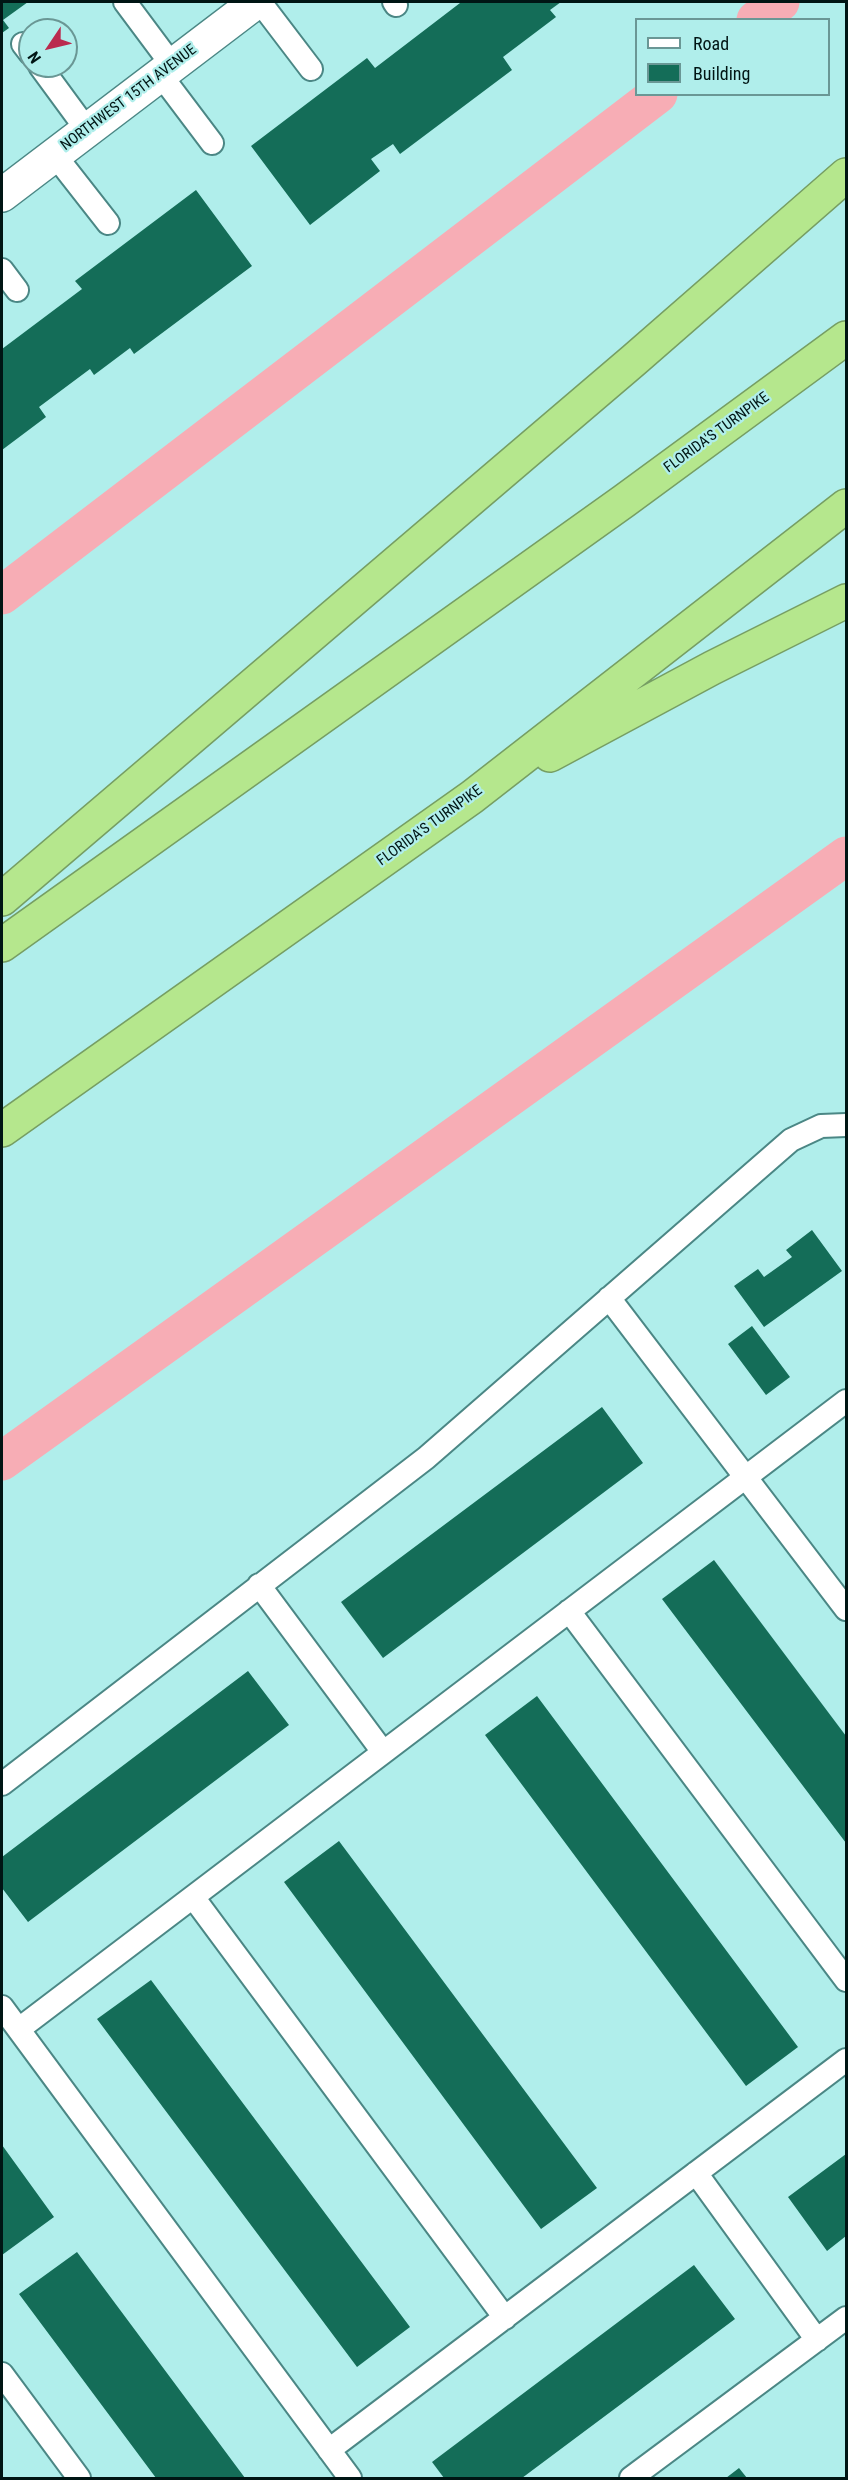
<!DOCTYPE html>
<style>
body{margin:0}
#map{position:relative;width:848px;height:2480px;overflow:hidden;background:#b0eeeb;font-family:"Roboto Condensed",sans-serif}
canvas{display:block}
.frame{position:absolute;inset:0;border:3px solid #001514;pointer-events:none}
.legend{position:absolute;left:635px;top:18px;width:195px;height:78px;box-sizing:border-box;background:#b0eeeb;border:2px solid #6a9795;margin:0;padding:8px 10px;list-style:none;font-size:18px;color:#001514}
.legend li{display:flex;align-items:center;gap:12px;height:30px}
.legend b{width:30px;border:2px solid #6a9795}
.north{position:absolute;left:18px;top:18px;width:60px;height:60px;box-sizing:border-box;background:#b0eeeb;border:2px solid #6a9795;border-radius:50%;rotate:235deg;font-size:16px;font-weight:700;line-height:24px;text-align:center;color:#001514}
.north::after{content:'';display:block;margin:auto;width:21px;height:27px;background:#ba2a4e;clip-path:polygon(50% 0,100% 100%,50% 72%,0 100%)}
</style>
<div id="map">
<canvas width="848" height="2480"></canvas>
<div class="frame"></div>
<ul class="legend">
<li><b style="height:8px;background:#fff"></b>Road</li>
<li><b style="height:16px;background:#146d58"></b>Building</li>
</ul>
<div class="north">N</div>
</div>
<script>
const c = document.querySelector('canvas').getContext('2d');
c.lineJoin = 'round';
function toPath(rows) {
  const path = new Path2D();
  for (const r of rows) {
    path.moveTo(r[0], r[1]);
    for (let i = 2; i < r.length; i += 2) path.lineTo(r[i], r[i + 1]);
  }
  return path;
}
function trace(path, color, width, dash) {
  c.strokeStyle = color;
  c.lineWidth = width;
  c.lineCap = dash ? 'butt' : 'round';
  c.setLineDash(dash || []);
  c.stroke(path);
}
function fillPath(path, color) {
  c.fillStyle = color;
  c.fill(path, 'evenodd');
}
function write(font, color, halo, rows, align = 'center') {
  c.font = font + ' "Roboto Condensed",sans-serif';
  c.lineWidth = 4.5;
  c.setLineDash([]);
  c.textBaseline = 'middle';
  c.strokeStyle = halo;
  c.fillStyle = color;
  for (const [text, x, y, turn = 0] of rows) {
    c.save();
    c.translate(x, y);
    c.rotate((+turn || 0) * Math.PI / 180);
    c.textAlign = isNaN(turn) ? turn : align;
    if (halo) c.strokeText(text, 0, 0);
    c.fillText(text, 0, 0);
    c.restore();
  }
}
trace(toPath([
 [756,20,780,2],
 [2,595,658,94],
 [2,1461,846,856]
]), '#f7adb5', 39);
fillPath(toPath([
 [2,2,28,2,3,20,9,28,2,33],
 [459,2,561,2,550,10,556,17,503,57,512,70,400,154,393,144,371,159,380,171,310,225,251,146,367,58,375,68,460,3],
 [196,190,252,266,134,354,130,348,94,375,90,369,39,407,46,417,2,450,2,349,82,289,75,281],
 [812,1230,842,1271,764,1327,734,1286,758,1269,764,1277,792,1257,786,1250],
 [752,1326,790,1377,766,1395,728,1344],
 [602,1407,643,1463,383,1658,341,1602],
 [714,1560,846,1736,846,1843,662,1599],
 [248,1671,289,1725,28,1922,2,1888,2,1857],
 [537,1696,798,2047,746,2086,485,1735],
 [339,1841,597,2188,541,2229,284,1882],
 [151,1980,410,2327,357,2367,97,2019],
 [2,2145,54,2217,2,2255],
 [846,2154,846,2236,827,2251,788,2197],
 [77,2252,245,2478,156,2478,19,2294],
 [694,2265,735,2319,522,2478,444,2478,432,2462],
 [739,2468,747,2478,726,2478]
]), '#146d58');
const service = toPath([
 [125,2,172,65],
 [260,2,311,69],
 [394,2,396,5],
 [23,44,30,53],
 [40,66,87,130],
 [160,74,212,143],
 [54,154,108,223],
 [2,270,17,290],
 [609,1298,846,1609],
 [259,1585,383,1752],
 [569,1611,846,1980],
 [2,1784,426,1458,791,1140,821,1126,846,1125],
 [193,1897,505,2318],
 [2,2007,350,2478],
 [19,2029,846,1401],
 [696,2173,817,2340],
 [2,2374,79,2478],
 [329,2450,846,2060],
 [631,2478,846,2318]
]);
const minor = toPath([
 [2,195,256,2]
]);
const motorway = toPath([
 [550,755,712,668,846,601],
 [2,899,634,360,846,175],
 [2,945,624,501,846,338],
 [2,1130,472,797,846,506]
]);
trace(service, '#4b8785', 26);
trace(minor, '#4b8785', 36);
trace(motorway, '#769e63', 36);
trace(service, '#fff', 22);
trace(minor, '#fff', 33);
trace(motorway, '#b5e78d', 33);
write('15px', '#001514', '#b0eeeb', [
 ["NORTHWEST 15TH AVENUE",129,98,-37],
 ["FLORIDA'S TURNPIKE",717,433,-36],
 ["FLORIDA'S TURNPIKE",430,826,-36]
]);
</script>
